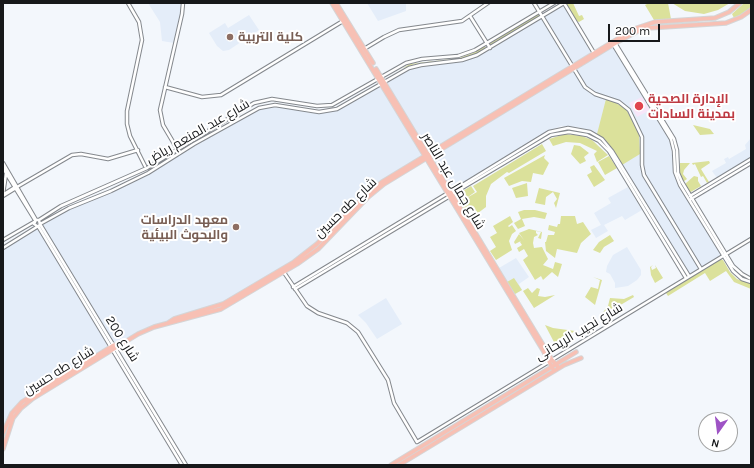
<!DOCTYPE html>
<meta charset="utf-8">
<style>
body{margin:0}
#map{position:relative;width:754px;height:468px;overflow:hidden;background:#f3f7fc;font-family:Karla,sans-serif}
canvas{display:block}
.frame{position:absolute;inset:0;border:4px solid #16181a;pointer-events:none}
.north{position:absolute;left:698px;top:412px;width:40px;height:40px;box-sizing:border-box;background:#fff;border:1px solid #a2a3a3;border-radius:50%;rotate:194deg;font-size:11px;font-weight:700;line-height:16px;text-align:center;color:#16181a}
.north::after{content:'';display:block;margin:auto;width:14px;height:18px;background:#9e53c5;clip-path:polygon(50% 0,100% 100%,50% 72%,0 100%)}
.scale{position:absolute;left:608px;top:24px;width:52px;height:18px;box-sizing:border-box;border:2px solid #16181a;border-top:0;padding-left:5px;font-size:12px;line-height:14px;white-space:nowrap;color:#16181a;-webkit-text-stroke:3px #fff;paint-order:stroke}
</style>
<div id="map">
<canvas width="754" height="468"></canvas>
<div class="frame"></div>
<div class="north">N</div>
<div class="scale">200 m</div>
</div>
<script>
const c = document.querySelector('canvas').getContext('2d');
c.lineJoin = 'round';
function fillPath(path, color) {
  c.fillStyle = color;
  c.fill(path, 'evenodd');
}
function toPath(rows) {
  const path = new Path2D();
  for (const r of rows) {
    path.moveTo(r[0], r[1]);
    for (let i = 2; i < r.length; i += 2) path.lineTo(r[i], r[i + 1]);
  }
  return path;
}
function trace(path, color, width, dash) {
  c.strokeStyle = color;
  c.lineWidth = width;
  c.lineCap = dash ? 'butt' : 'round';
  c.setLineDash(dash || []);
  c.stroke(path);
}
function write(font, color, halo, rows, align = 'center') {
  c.font = font + ' Karla,Cairo,sans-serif';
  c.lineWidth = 4;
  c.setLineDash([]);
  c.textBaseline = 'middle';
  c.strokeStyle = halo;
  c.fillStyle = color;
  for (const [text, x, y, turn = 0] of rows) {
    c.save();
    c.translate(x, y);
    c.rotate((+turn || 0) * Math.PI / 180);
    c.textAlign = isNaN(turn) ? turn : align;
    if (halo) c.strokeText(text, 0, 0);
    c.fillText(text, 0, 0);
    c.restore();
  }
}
fillPath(toPath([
 [148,3,181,3,181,13,174,43,162,41,160,22],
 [367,3,406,3,406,11,378,21],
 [563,3,595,55,380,185,303,259,223,305,201,313,151,326,137,332,28,399,13,415,3,442,3,249,62,213,147,174,261,107,270,105,313,113,334,109,406,69,419,65,468,59],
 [249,15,259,30,229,50,223,51,217,46,209,33,225,23,228,28],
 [613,47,669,138,677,181,722,256,689,276,608,145,589,131,578,127,561,126,542,134,450,191,429,157],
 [751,138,751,157,717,178,712,171,726,163,724,159,728,157,729,159,746,149,745,145],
 [628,187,642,210,625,220,622,216,604,225,608,231,596,238,591,230,601,225,594,213,611,203,608,198],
 [627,247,641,270,641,275,637,280,628,286,615,288,615,283,610,274,606,272,607,266,613,255],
 [516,258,529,277,519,284,522,290,514,295,499,268],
 [386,298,402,324,377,339,366,323,358,315]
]), '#e4edf9');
fillPath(toPath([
 [642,97,650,110,637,117,629,103]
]), '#f7e6f9');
fillPath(toPath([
 [573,3,579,16,582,15,584,19,579,22,577,21,566,4],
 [649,3,668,3,671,19,654,20,645,5],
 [672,3,730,3,718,10,704,14,685,11],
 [744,3,751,3,751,7,741,16,734,18,732,14],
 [538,14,539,16,490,46,489,44],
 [485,46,486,49,468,57,415,64,403,68,383,79,410,64,459,58,473,53],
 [606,99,616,103,626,109,639,134,640,154,622,165,612,148,597,134],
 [693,125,710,129,714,134,700,135],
 [565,134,582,136,592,140,608,155,597,162,594,154,597,151,580,143,566,142,553,146,549,139],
 [542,144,546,151,509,173,507,172,491,184,486,196,486,207,478,213,480,216,477,218,470,206,463,210,456,195,471,186,475,192,465,199,477,192,473,186],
 [574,145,580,146,589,153,584,157,586,161,580,164,571,154],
 [545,155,544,158,549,163,543,175,533,173,531,182,522,181,509,186,504,178],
 [609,156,617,168,605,175,598,162],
 [709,161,710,163,701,169,709,182,707,183,703,176,701,177,695,164,693,165,692,163],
 [680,163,690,163,684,170,683,174,687,179,683,182,679,171],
 [594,165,605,180,594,187,587,175,592,172,590,167],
 [694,176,698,177,698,181,701,186,689,193,685,184],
 [527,183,528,196,516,198,512,188],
 [539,188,560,193,556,208,554,203,557,199,553,192,546,197,545,205,535,203],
 [524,210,535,210,547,213,545,219,534,217,522,219,525,226,518,229,514,223,521,219,518,212],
 [510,216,513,222,508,226,509,227,512,225,516,231,512,234,509,241,512,250,496,260,490,251,496,247,490,237,497,233,493,226],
 [561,216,575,216,577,224,583,222,591,234,581,243,577,253,557,249,555,258,546,251,545,242,546,242,548,235,554,235,555,232,548,230,549,225,557,227,558,224,560,224],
 [529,229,542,232,541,239,538,238,541,232,536,231,536,233,538,235,534,237,533,243,534,248,542,247,548,259,543,265,553,269,555,262,562,264,558,277,552,272,543,280,541,276,535,280,523,260,528,256,524,249,519,252,517,248,522,245,520,242,521,241,515,244,514,242,519,234,524,240,519,233],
 [610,235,614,241,604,247,600,253,593,250,599,242],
 [720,259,723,260,730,272,737,279,751,284,751,289,734,282,726,271,710,281,705,273,668,296,666,293],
 [653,265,651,267,652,270,656,268,655,265,663,278,655,283,651,275,650,267],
 [593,277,602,280,595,305,585,297,591,287,598,289,600,280],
 [514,278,522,290,515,294,507,282],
 [528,288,532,293,537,288,540,289,538,296,545,297,555,295,534,308,523,291],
 [633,295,634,297,602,316,601,315,608,306,610,298,624,299],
 [545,325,553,328,575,331,555,344]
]), '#dbe19b');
const minor = toPath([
 [128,3,139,22,142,40,127,111,127,124,130,136,145,166],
 [534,3,585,87,595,94,619,102,629,110,642,137,642,165,644,175,701,269],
 [564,3,594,53],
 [470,16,490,48],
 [615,43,674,139,677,150,678,173,682,182,733,266,742,274,751,279],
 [613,44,671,139,674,151,675,172,680,185,733,271,742,279,751,282],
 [364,49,384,37,399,30,462,21,488,3],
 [165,87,202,97,221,95,343,21],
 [176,147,163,125,160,110,182,14,183,3],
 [3,163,36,220],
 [3,168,35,220],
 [17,187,72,155,81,154,108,159,138,150],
 [451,192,549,132,568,128,590,132,602,139,612,151,689,276],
 [3,194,6,174],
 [4,194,15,187],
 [452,194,551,135,569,132,587,135,599,141,609,151,686,278],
 [3,196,16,188],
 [690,196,751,159],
 [691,199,751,163],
 [40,224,69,208,111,191,148,173,194,144,259,108,275,105,319,112,337,109,409,68,421,65,462,60,477,55,564,3],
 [40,224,186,465],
 [37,226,34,224,36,220,39,220,61,206,147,168,254,103,272,99,317,106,332,105,406,63,422,59,458,56,475,50,554,3],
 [38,226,182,465],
 [3,240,34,222],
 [3,248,40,225,39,220],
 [283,271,307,306,318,313,347,323,358,332,388,380,394,403,417,442,751,239],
 [293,287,448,193],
 [295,289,450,196]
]);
const major = toPath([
 [332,3,543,350,554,371],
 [336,3,373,63],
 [376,69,552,360,559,368],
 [168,323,174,319,223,304,294,262,317,244,365,196,382,182,634,29,655,22,715,18,729,12,740,3],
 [3,433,12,413,22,402,114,345],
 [3,449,13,418,21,408,32,399,138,334,154,327,221,309,297,264,318,249,367,198,384,184,619,41,638,31,648,28,726,23,741,17,751,10],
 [391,465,576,352],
 [399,465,564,365,581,358]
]);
trace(minor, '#84888d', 4.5);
trace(major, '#d5d5d6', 5.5);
trace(minor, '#fff', 2.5);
trace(major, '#f7c0b4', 3.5);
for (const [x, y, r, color] of [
 [230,37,4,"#8d6e63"],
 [639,106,5,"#e0444e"],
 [236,227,4,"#8d6e63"]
]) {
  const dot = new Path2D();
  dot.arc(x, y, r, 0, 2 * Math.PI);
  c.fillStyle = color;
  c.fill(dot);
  trace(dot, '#fff', 1.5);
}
write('bold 13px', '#785e54', '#fff', [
 ["كلية التربية",238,37],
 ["معهد الدراسات",228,220,"right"],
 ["والبحوث البيئية",228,235,"right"]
], 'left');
write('bold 13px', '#be3a42', '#fff', [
 ["الإدارة الصحية",648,99],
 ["بمدينة السادات",648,114]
], 'left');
write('13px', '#16181a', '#fff', [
 ["شارع عبد المنعم رياض",198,132,-30],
 ["شارع جمال عبد الناصر",453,181,59],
 ["شارع طه حسين",346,208,-44],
 ["شارع نجيب الريحانى",579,332,-31],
 ["شارع 200",122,339,58],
 ["شارع طه حسين",59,371,-32]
]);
</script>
